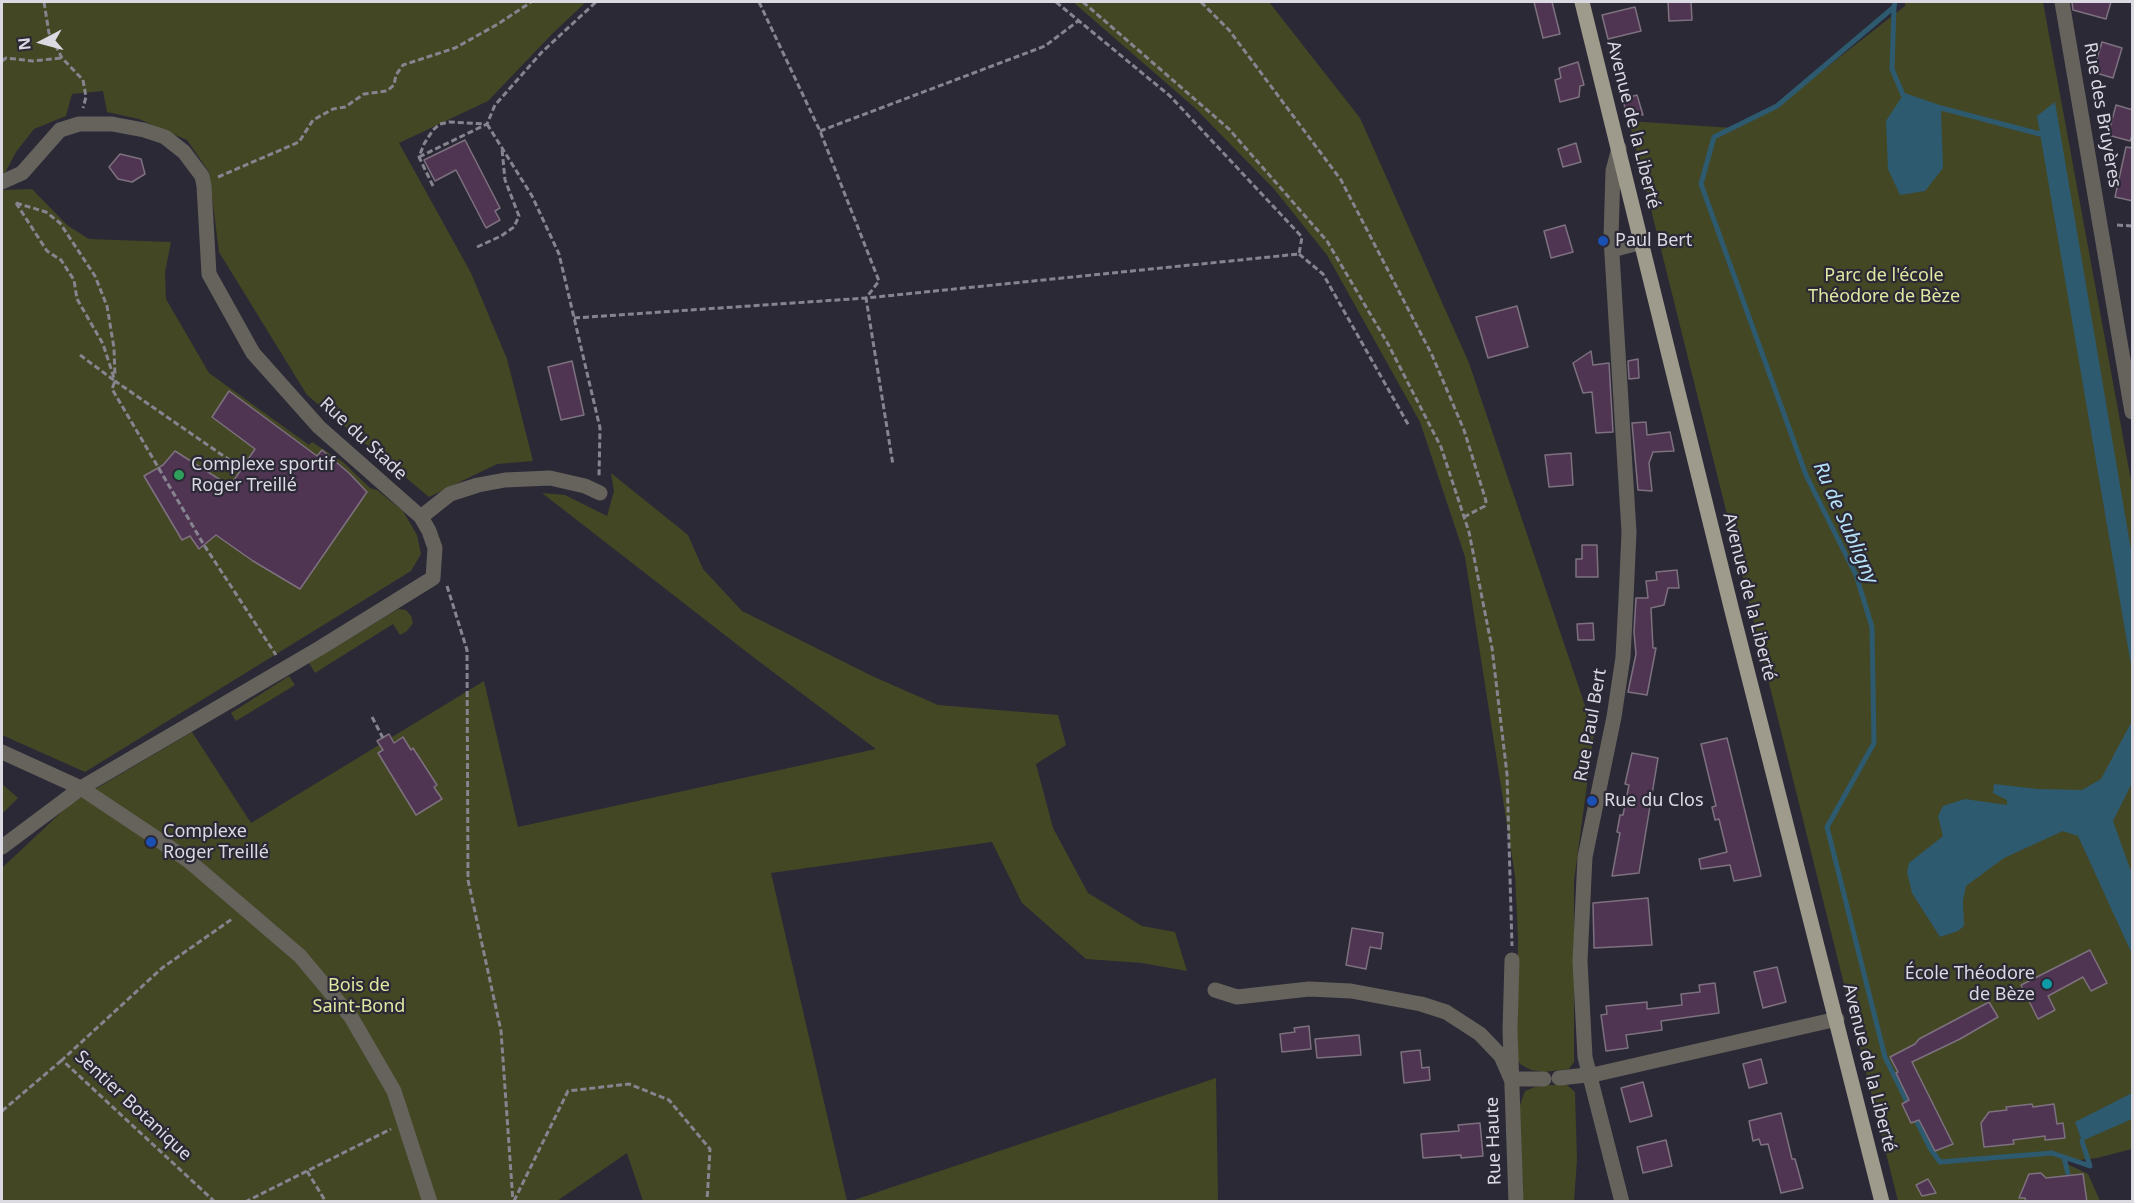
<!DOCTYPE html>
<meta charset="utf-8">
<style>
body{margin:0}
#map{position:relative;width:2134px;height:1203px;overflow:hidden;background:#2b2936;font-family:"Noto Sans",sans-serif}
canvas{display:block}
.frame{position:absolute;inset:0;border:3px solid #dbdae3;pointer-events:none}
.north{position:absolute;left:12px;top:12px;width:60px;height:60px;-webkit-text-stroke:4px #2b2936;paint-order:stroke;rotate:264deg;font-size:16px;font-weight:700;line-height:24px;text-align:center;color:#dbdae3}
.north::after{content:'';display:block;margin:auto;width:21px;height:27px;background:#dbdae3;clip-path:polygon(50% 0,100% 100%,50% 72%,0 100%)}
</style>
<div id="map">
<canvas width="2134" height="1203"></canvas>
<div class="frame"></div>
<div class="north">N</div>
</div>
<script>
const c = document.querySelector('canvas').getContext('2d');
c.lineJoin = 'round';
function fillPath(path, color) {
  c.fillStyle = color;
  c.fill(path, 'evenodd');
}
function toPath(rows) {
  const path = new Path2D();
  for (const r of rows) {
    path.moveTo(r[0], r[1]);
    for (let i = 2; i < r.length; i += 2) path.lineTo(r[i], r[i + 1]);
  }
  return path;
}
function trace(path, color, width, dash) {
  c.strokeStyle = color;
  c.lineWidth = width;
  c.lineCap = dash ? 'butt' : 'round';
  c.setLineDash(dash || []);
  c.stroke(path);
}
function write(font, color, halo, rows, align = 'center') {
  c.font = font + ' "Noto Sans",sans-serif';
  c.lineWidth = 4.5;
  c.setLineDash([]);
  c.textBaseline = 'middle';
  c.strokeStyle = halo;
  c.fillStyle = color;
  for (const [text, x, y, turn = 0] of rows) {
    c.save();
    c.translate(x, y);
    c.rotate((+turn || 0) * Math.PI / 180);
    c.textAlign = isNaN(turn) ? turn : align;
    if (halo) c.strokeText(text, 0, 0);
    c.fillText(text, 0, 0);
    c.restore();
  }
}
fillPath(toPath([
 [2,2,586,2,552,34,488,101,399,143,471,273,507,359,533,461,497,464,429,497,307,395,219,252,209,172,187,140,139,119,107,112,103,91,72,94,66,116,34,129,16,152,6,171,2,175],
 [1073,2,1269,2,1360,118,1469,363,1594,732,1574,881,1574,1062,1569,1069,1544,1072,1531,1070,1520,1064,1517,1058,1518,938,1515,876,1465,557,1420,422,1327,255,1274,189,1195,108],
 [1905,2,2043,2,2132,486,2132,1149,2097,1158,2063,1162,2088,1174,2100,1201,1898,1201,1629,121,1733,128,1777,106,1905,6],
 [32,189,67,225,89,239,171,242,165,272,166,299,209,373,309,445,312,442,343,462,370,488,377,490,403,511,417,535,421,554,411,571,85,772,2,735,2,190],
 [611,473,688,535,703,569,742,611,872,676,938,705,1058,715,1066,745,1036,764,1053,828,1088,893,1142,926,1175,932,1187,971,1142,963,1086,959,1022,903,992,842,771,873,847,1201,643,1201,627,1153,557,1201,2,1202,2,868,70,804,192,732,251,823,484,681,518,827,876,749,757,660,542,493,565,495,607,516,614,491],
 [398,609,406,610,411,616,413,623,407,631,400,635,393,624,315,673,309,663],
 [289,676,295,685,236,721,231,713],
 [2,784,18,798,2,814],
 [1216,1078,1218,1201,851,1201],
 [1546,1085,1567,1085,1575,1092,1577,1160,1574,1201,1523,1201,1519,1108,1525,1091,1535,1087]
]), '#444724');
fillPath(toPath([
 [1903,95,1941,108,1943,168,1925,191,1900,195,1888,169,1886,121],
 [2055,102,2132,556,2132,671,2037,116],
 [2132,721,2132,783,2113,821,2132,874,2132,954,2078,836,2063,831,2004,858,1966,886,1963,900,1964,926,1958,931,1940,937,1912,893,1907,872,1909,863,1943,836,1938,816,1943,806,1965,799,2007,805,2007,800,1993,793,1994,784,2038,789,2082,790,2101,779],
 [2132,1093,2132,1119,2082,1141,2075,1122]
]), '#2d5a6f');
trace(toPath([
 [1895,2,1894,7,1777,106,1714,137,1701,184,1806,475,1856,575,1872,627,1874,743,1827,827,1885,1057,1910,1108],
 [1894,7,1892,69,1903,95,1941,108,2040,134],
 [1914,1116,1930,1148,1940,1162,2052,1153,2090,1166],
 [2082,1141,2090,1166],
 [2064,1157,2068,1174]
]), '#2d5a6f', 5);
const building = toPath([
 [1534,2,1552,2,1560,34,1543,38,1534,2],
 [1668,2,1691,2,1692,20,1669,21,1668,2],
 [2072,2,2111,2,2106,19,2073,10,2072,2],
 [1635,7,1641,31,1608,39,1602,15,1635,7],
 [2102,42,2122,48,2113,78,2093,72,2102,42],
 [1578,62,1584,85,1580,86,1579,97,1560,102,1555,80,1561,78,1559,68,1578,62],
 [1637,95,1643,115,1626,113,1623,99,1637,95],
 [2116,105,2133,110,2133,133,2130,141,2108,135,2116,105],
 [465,140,500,208,495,211,500,220,486,228,456,170,435,181,424,160,465,140],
 [1576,143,1581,162,1563,167,1558,149,1576,143],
 [2126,147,2133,148,2133,201,2115,197,2126,147],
 [120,154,141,159,145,174,132,182,118,179,109,167,120,154],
 [1565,225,1573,252,1551,258,1544,231,1565,225],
 [1517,306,1528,347,1488,358,1476,317,1517,306],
 [1591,351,1593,365,1609,363,1613,432,1596,433,1592,392,1583,393,1573,363,1591,351],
 [1638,359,1639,378,1629,379,1628,361,1638,359],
 [572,361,584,415,561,420,548,367,572,361],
 [229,391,317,456,322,450,349,473,367,492,300,589,253,561,216,535,199,549,190,536,182,540,144,476,163,465,175,451,230,486,255,449,212,417,229,391],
 [1646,422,1647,435,1670,432,1674,451,1653,452,1649,463,1652,491,1638,490,1632,423,1646,422],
 [1571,453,1573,485,1549,487,1545,455,1571,453],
 [1582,545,1597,545,1598,577,1576,577,1576,559,1582,559,1582,545],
 [1677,570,1679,588,1668,588,1664,605,1651,608,1653,648,1656,648,1647,695,1628,692,1636,654,1634,632,1636,598,1648,598,1646,581,1657,580,1656,572,1677,570],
 [1593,623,1594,640,1578,640,1577,624,1593,623],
 [389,734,394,743,403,737,411,750,413,748,437,785,434,787,442,799,416,815,378,753,383,750,377,741,389,734],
 [1727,738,1761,876,1734,881,1730,865,1701,869,1699,859,1727,852,1719,819,1715,820,1712,807,1716,806,1701,744,1727,738],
 [1632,753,1658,758,1639,873,1612,876,1620,833,1617,832,1620,815,1623,815,1629,785,1625,784,1632,753],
 [1648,898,1652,945,1594,948,1593,903,1648,898],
 [1352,928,1383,933,1381,949,1370,947,1366,969,1346,965,1352,928],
 [2090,950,2107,983,2091,991,2083,977,2048,996,2055,1010,2038,1019,2021,985,2090,950],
 [1777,967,1786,1002,1763,1008,1754,972,1777,967],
 [1715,983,1719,1013,1661,1021,1662,1030,1626,1035,1628,1048,1606,1051,1601,1015,1607,1014,1606,1006,1647,1002,1647,1009,1682,1005,1681,994,1700,992,1699,985,1715,983],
 [1989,1002,1998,1017,1960,1039,1912,1062,1953,1144,1935,1151,1919,1120,1911,1123,1902,1104,1909,1100,1896,1073,1898,1072,1890,1057,1915,1044,1919,1039,1989,1002],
 [1309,1026,1311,1049,1282,1052,1280,1034,1295,1032,1294,1028,1309,1026],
 [1359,1035,1361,1055,1317,1058,1315,1039,1359,1035],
 [1420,1050,1422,1068,1429,1067,1430,1080,1404,1083,1401,1052,1420,1050],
 [1761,1059,1767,1083,1749,1088,1743,1064,1761,1059],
 [1643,1082,1652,1116,1630,1122,1621,1088,1643,1082],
 [2032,1104,2033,1107,2054,1104,2057,1124,2063,1123,2065,1138,2045,1140,2045,1136,2013,1140,2014,1144,1984,1147,1981,1123,1989,1112,2007,1110,2006,1107,2032,1104],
 [1781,1113,1792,1159,1795,1159,1803,1188,1781,1193,1768,1144,1761,1145,1759,1139,1753,1141,1749,1121,1781,1113],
 [1480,1123,1483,1156,1461,1158,1461,1155,1423,1158,1421,1134,1459,1131,1458,1125,1480,1123],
 [1666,1140,1672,1166,1643,1173,1637,1147,1666,1140],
 [2041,1173,2046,1178,2083,1174,2087,1202,2026,1202,2025,1198,2019,1198,2029,1174,2041,1173],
 [1928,1179,1936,1193,1922,1196,1916,1185,1928,1179]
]);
fillPath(building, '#503553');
trace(building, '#7d717f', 1.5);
trace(toPath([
 [44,2,49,33,62,58,83,80,86,97,83,108],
 [759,2,820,131,879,281,866,298,893,465],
 [1083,2,1229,129,1327,241,1388,344,1441,447,1469,532,1492,648,1507,774,1512,946],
 [1201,2,1229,30,1341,180,1432,355,1464,430,1486,501,1485,506,1464,517],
 [2,61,6,58,33,61,61,58],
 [487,124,532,196,559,254,600,428,599,477],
 [820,131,1045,46,1078,21],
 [419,157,487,124,495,105,542,52,596,2],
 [218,177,299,142,313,120,333,109,345,107,364,94,387,91,394,85,396,75,403,65,455,48,498,24,531,2],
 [433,186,419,157,424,144,433,130,440,124,449,122,485,124],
 [16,203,47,251,61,260,74,280,77,299,103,344,115,381,238,466],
 [16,203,46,212,60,223,95,276,107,306,114,348,115,376],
 [2117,225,2132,226],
 [477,247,501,236,514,227,519,216,505,180,502,149],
 [1299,254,1323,274,1409,426],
 [574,318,866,298,1299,254,1302,237,1170,96,1056,2],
 [80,355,115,381,112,389,204,545,276,655],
 [447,586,467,650,468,880,501,1031,513,1202],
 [372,717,383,738],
 [2,1111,62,1060],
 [307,1171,326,1202],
 [514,1201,568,1091,629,1084,669,1100,710,1149,707,1202],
 [215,1202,62,1060,162,968,232,919],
 [245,1202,391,1129]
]), '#85848f', 3, [6, 3]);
trace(toPath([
 [2062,2,2132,412],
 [1619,148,1613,171,1611,238,1629,532,1626,599,1623,657,1614,717,1585,857,1580,961,1585,1057,1622,1202],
 [2,182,22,173,60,130,79,124,112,124,144,130,165,137,184,152,202,176,204,186,209,274,253,353,319,427,421,517,429,531,435,548,433,578,320,648,81,788,2,847],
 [1612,250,1642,242],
 [421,517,450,494,478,485,505,480,550,478,585,486,600,493],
 [2,752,81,788,153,836,189,861,300,956,351,1017,394,1091,430,1202],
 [1512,960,1510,1030,1516,1202],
 [1215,990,1237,997,1309,989,1351,991,1421,1004,1446,1012,1480,1034,1501,1056,1511,1079],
 [1559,1078,1597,1074,1837,1019],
 [1511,1079,1544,1079]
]), '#65635c', 15);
trace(toPath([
 [1582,2,1732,611,1882,1202]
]), '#9e9a8c', 15);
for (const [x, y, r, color] of [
 [1603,241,6,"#1a4fb4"],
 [179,475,6,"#2e9e5b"],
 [1592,801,6,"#1a4fb4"],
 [151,842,6,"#1a4fb4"],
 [2047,984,6,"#0f9aa8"]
]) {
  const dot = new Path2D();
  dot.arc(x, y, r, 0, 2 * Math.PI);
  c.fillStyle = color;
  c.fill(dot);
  trace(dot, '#2b2936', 2);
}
write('18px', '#dbdae3', '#2b2936', [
 ["Rue des Bruyères",2102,115,80],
 ["Avenue de la Liberté",1633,125,76],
 ["Rue du Stade",363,439,43],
 ["Avenue de la Liberté",1749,597,76],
 ["Rue Paul Bert",1591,725,-80],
 ["Avenue de la Liberté",1869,1068,76],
 ["Sentier Botanique",133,1106,43],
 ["Rue Haute",1494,1141,-92]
]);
write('18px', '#dbdae3', '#2b2936', [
 ["Paul Bert",1615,241],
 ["Complexe sportif",191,465],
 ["Roger Treillé",191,486],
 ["Rue du Clos",1604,801],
 ["Complexe",163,832],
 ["Roger Treillé",163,853],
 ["École Théodore",2035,974,"right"],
 ["de Bèze",2035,995,"right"]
], 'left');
write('18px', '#e2e8a2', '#2b2936', [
 ["Parc de l'école",1884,276],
 ["Théodore de Bèze",1884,297],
 ["Bois de",359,986],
 ["Saint-Bond",359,1007]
]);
write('italic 20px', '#b7e3f9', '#2b2936', [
 ["Ru de Subligny",1845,523,66]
]);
</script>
